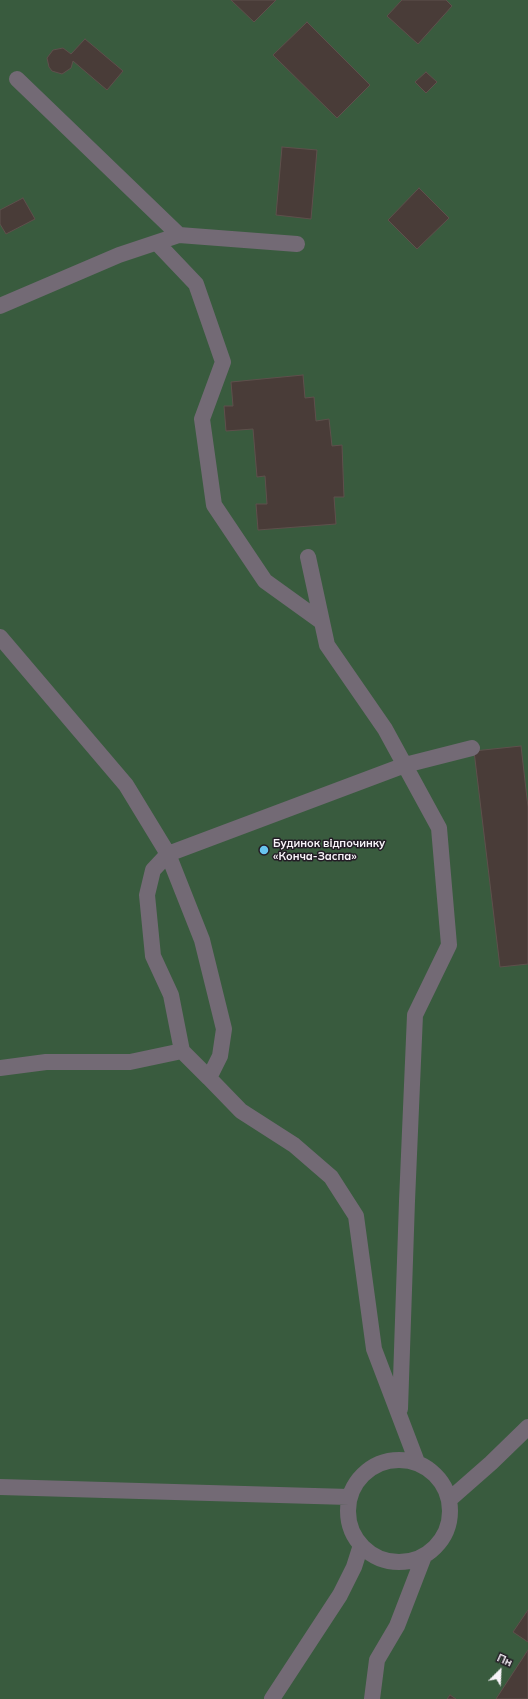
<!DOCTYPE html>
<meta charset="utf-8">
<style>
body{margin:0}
#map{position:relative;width:528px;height:1699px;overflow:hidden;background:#2d262f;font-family:Mulish,sans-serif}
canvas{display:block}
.north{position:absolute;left:480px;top:1651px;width:40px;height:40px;-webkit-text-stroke:3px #231d26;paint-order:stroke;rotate:24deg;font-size:11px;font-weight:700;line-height:16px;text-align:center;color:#f8f3f9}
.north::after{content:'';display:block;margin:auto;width:14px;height:18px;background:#f8f3f9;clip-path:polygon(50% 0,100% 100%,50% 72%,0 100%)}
</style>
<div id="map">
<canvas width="528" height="1699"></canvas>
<div class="north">Пн</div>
</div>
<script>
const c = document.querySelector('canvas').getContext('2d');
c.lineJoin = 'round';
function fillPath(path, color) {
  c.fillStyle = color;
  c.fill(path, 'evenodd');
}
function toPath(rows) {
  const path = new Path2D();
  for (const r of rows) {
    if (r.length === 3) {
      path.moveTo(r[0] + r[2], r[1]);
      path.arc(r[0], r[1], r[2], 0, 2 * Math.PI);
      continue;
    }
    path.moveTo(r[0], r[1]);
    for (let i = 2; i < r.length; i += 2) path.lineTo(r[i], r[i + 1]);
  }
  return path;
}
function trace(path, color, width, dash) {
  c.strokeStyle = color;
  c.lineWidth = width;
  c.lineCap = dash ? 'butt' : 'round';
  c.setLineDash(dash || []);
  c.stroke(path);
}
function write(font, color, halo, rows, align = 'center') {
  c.font = font + ' Mulish,sans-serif';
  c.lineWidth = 3;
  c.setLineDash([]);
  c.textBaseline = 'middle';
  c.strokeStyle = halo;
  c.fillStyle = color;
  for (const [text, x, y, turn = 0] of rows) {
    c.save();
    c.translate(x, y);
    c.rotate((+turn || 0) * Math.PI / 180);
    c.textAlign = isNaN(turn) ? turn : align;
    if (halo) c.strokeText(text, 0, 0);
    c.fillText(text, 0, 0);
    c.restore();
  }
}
fillPath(toPath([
 [0,0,528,0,528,1699,0,1699]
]), '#395b3e');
const building = toPath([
 [231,0,276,0,254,22,231,0],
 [402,0,446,0,452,6,418,44,387,16,402,0],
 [307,22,370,85,337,118,273,55,307,22],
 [85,39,123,71,107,90,73,61,71,68,62,74,52,71,49,67,47,58,53,50,63,48,71,54,85,39],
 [426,72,437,82,426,93,415,82,426,72],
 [282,147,317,150,311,219,276,215,282,147],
 [419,188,449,218,417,249,388,220,419,188],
 [23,198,35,219,6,234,0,224,0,210,23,198],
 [303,375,305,398,314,397,316,421,329,419,332,446,342,445,344,497,334,497,336,524,258,530,256,504,267,504,265,476,257,477,253,429,226,431,224,406,233,406,231,382,303,375],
 [521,746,528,807,528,964,500,967,474,751,521,746],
 [528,1610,528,1642,513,1632,528,1610],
 [528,1650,528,1699,496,1699,528,1650],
 [450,1695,456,1699,447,1699,450,1695]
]);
fillPath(building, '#493c38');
trace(building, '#5e504c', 1);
trace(toPath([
 [17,79,179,235],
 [157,243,196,284,223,362,202,419,214,505,265,581,322,622],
 [0,306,119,255,179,235,297,244],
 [308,557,327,645,385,729,439,828,449,945,415,1015,407,1201,400,1409],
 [0,637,126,785,168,854,202,940,224,1029,220,1056,209,1078,241,1111,294,1145,331,1177,356,1216,374,1349,417,1462],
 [0,1068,46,1062,130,1062,182,1051],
 [209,1078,182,1051,171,995,153,956,147,895,153,870,168,854,405,765,472,748],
 [399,1511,51],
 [0,1487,349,1497],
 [450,1499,491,1463,528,1427],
 [272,1699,340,1595,354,1567,361,1545],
 [372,1699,377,1660,397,1626,424,1556]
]), '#736a75', 16);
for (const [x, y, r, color] of [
 [264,850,5,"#68c4f0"]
]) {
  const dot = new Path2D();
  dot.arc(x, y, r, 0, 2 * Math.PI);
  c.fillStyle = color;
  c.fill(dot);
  trace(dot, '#231d26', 1.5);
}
write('bold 11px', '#f8f3f9', '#231d26', [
 ["Будинок відпочинку",273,844],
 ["«Конча-Заспа»",273,857]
], 'left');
</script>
